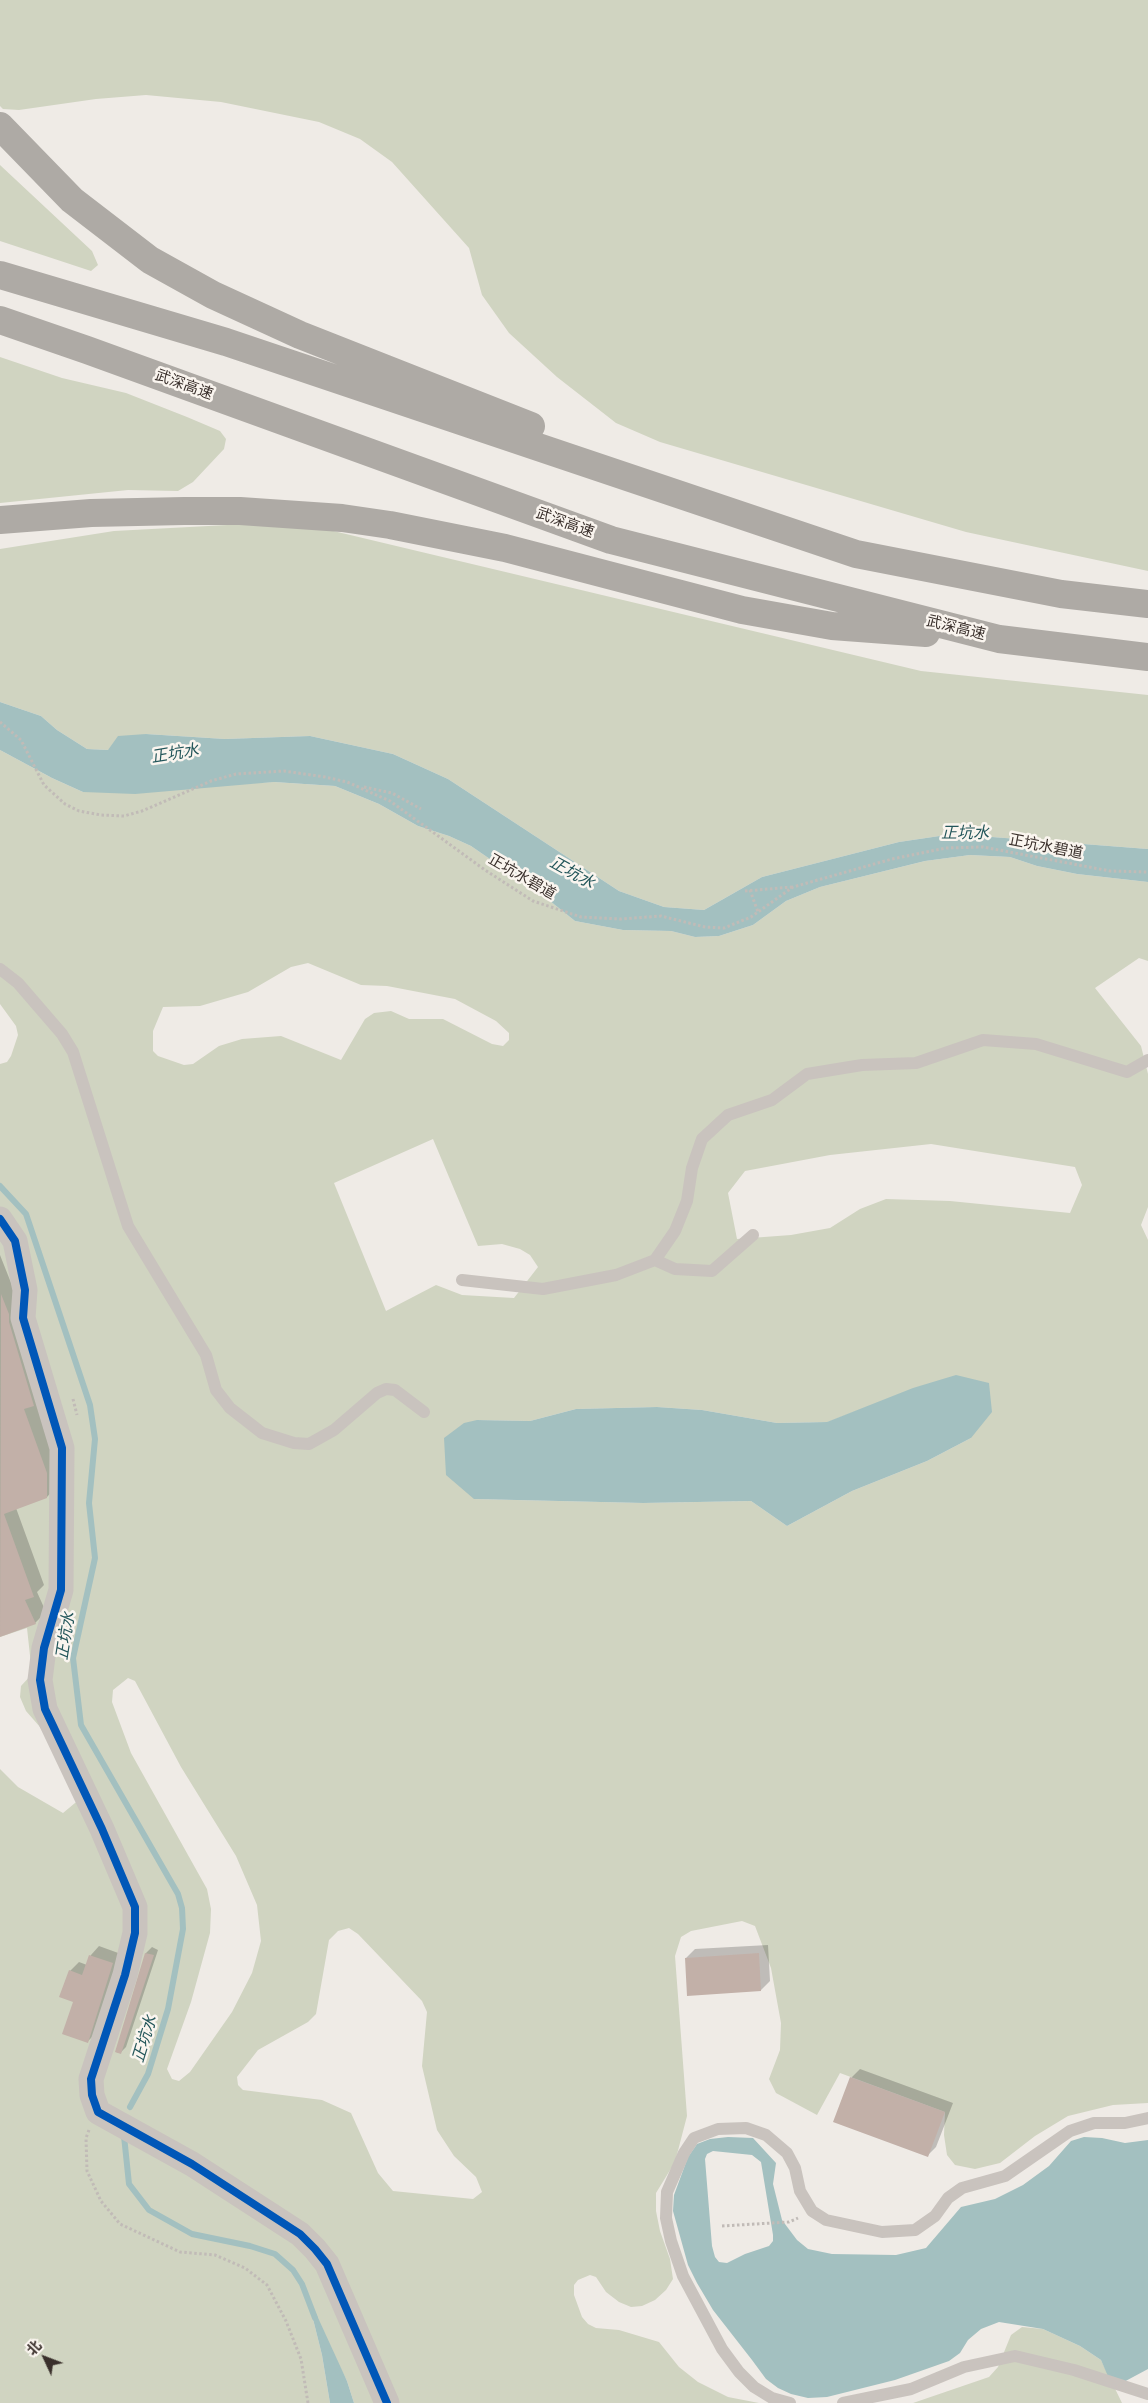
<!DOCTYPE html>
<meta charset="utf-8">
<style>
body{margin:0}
#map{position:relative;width:1148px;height:2403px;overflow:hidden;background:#efebe6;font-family:"PT Sans","Noto Sans SC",sans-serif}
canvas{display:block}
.north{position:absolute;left:20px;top:2333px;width:50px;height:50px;-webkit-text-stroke:4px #faf5ef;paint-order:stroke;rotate:313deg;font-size:14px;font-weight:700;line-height:20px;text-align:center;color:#3a302c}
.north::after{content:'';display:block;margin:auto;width:18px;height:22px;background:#3a302c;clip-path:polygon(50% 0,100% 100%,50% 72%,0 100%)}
</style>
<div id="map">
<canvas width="1148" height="2403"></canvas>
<div class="north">北</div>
</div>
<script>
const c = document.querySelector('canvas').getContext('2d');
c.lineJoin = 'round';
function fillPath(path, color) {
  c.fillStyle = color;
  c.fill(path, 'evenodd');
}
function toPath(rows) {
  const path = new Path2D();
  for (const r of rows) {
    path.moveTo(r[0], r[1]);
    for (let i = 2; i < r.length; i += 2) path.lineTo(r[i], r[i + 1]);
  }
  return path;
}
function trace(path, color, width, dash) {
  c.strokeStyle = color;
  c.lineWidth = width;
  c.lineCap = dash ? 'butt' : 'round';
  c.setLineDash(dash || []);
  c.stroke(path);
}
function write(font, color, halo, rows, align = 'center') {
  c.font = font + ' "PT Sans","Noto Sans SC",sans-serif';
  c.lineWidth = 5;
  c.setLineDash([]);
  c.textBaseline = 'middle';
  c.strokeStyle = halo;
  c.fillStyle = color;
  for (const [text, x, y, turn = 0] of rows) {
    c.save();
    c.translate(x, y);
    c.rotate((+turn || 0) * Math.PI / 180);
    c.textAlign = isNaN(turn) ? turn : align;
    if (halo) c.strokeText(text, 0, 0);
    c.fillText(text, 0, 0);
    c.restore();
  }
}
fillPath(toPath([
 [0,0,1148,0,1148,571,966,532,660,442,616,423,557,377,509,333,482,295,469,248,392,162,360,139,319,122,221,102,146,95,96,99,19,110,3,109,0,106],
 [0,165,92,251,98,265,91,271,0,241],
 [0,357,62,378,126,393,187,417,220,431,226,439,224,449,193,482,178,491,128,490,0,503],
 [246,524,325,529,921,671,1148,695,1148,849,953,834,899,842,762,877,704,910,664,907,619,891,448,779,393,754,310,736,225,739,146,734,108,750,87,749,57,730,41,716,0,702,0,549,114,531],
 [0,750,52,778,83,792,274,782,335,786,379,804,418,826,449,836,471,846,545,897,575,921,623,930,671,931,695,937,719,936,753,925,786,901,820,887,925,861,970,855,1010,857,1037,866,1077,874,1148,882,1148,961,1139,958,1095,988,1141,1046,1148,1074,1148,1207,1141,1225,1148,1240,1148,2103,1113,2105,1068,2116,1035,2136,1000,2163,975,2169,955,2165,947,2155,944,2135,945,2112,840,2073,817,2115,776,2093,769,2079,780,2050,781,2023,771,1968,755,1926,742,1921,691,1931,681,1937,675,1956,687,2116,675,2162,656,2193,656,2211,660,2231,670,2259,673,2279,666,2290,655,2300,642,2306,631,2307,619,2302,606,2292,596,2277,590,2275,578,2280,574,2285,574,2295,582,2317,588,2324,596,2328,619,2330,659,2342,679,2367,698,2382,728,2397,759,2403,354,2403,347,2381,311,2311,322,2355,330,2403,0,2403,0,1769,18,1787,63,1813,81,1798,40,1727,26,1711,20,1697,21,1686,32,1674,27,1628,0,1637,0,1064,7,1062,11,1056,18,1035,16,1026,0,1004],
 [308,963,361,985,387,986,455,999,496,1021,509,1033,509,1040,503,1046,492,1044,443,1019,409,1019,391,1011,374,1013,365,1019,341,1060,281,1036,242,1039,219,1046,193,1064,184,1065,158,1056,153,1051,153,1031,163,1007,200,1006,248,992,291,967],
 [433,1139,478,1246,502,1244,520,1249,530,1255,538,1267,514,1298,462,1295,436,1285,386,1311,334,1183],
 [931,1144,1075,1167,1082,1185,1070,1213,950,1201,886,1199,860,1209,830,1228,791,1235,737,1239,728,1193,745,1171,830,1155],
 [657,1407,702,1410,777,1423,828,1422,867,1407,971,1438,927,1461,852,1491,787,1526,751,1501,643,1503,474,1499,477,1420,530,1421,576,1409],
 [128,1678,135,1681,181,1767,236,1856,257,1905,261,1941,252,1973,232,2012,190,2072,179,2081,172,2079,167,2069,191,2002,210,1933,211,1909,207,1889,131,1753,112,1702,113,1690],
 [349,1928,358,1934,422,2001,427,2012,422,2066,437,2130,454,2156,476,2177,482,2192,473,2199,393,2191,378,2173,351,2113,322,2100,243,2090,238,2085,237,2077,258,2050,308,2022,316,2014,329,1940,338,1931],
 [1022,2327,1043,2329,1080,2346,1101,2360,1122,2403,913,2403,989,2377,998,2367,1011,2335]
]), '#d0d4c1');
fillPath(toPath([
 [0,702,41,716,57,730,87,749,108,750,118,736,146,734,225,739,310,736,393,754,448,779,619,891,664,907,704,910,762,877,899,842,953,834,1148,849,1148,882,1077,874,1037,866,1010,857,970,855,925,861,820,887,786,901,753,925,719,936,695,937,671,931,623,930,575,921,545,897,471,846,449,836,418,826,379,804,335,786,274,782,135,794,83,792,52,778,0,750],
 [956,1375,989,1383,992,1412,971,1438,927,1461,852,1491,787,1526,751,1501,643,1503,474,1499,446,1475,444,1438,464,1423,477,1420,530,1421,576,1409,657,1407,702,1410,777,1423,827,1422,913,1388],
 [728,2137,753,2138,776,2163,773,2184,782,2220,797,2240,808,2249,832,2254,896,2255,926,2248,961,2207,995,2199,1023,2185,1049,2166,1071,2141,1084,2137,1102,2138,1125,2143,1148,2140,1148,2369,1120,2384,1110,2381,1101,2360,1080,2346,1043,2329,999,2322,981,2329,968,2340,960,2353,949,2361,895,2380,827,2397,808,2398,791,2394,778,2388,766,2379,752,2360,713,2310,697,2283,688,2265,673,2211,674,2195,688,2157,697,2144,710,2139],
 [713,2151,752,2155,761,2162,773,2235,773,2241,769,2246,745,2254,727,2263,719,2262,715,2257,712,2246,705,2159,707,2154],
 [314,2309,347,2381,354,2403,330,2403,322,2355,311,2311]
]), '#a3c0c0');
fillPath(toPath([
 [0,1255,19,1303,57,1462,57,1486,47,1497,16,1508,44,1585,37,1592,46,1612,35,1623,0,1635],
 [768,1945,770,1981,761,1990,686,1958,695,1949],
 [99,1946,121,1954,96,2033,87,2042,70,1971,79,1962,87,1965,91,1955],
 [152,1947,158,1950,126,2047,120,2053,116,2052,146,1953],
 [860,2069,953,2103,936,2147,927,2156,851,2078]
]), '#0003');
trace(toPath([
 [0,1186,26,1214,90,1405,95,1439,89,1503,95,1558,73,1658,81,1725,178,1894,182,1908,183,1929,168,2009,148,2074,130,2107],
 [124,2136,129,2184,149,2210,192,2234,250,2246,275,2254,293,2270,302,2284,315,2318]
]), '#a3c0c0', 6);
fillPath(toPath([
 [1,1294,9,1314,9,1322,34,1406,24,1409,47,1473,47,1498,4,1514,34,1597,25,1600,36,1624,0,1637],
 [145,1953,154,1955,121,2054,115,2052],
 [759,1953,761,1991,687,1996,685,1958],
 [89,1955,113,1963,88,2043,62,2034,73,2002,59,1997,69,1970,82,1975],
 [850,2077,945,2112,928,2157,833,2122]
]), '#c2b0a8');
trace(toPath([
 [0,722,21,740,44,785,65,804,79,811,101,815,124,816,142,811,211,781,236,774,284,771,325,777,347,782,390,801,485,870,533,901,581,917,621,919,661,916,705,927,724,928,751,917,793,887,892,859,946,848,983,847,1110,871,1148,872],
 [364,787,392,793,421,809],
 [750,890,758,912],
 [745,891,792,887],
 [73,1399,77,1415],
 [89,2130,86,2138,87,2171,101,2201,120,2224,180,2252,215,2255,245,2268,267,2285,286,2321,301,2359,308,2403],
 [722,2226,789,2222,798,2218]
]), '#c1bbb7', 3, [2.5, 2.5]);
trace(toPath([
 [0,969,18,983,62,1034,73,1052,128,1226,206,1355,216,1390,230,1408,262,1433,294,1443,309,1444,334,1430,377,1393,386,1389,395,1390,424,1412],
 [655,1260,675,1269,712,1271,753,1235],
 [462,1280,543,1289,616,1275,655,1260,675,1231,687,1201,692,1168,702,1139,728,1115,772,1100,807,1074,862,1065,916,1063,983,1040,1036,1044,1127,1072,1148,1060],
 [790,2403,772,2398,754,2387,739,2372,722,2349,683,2276,671,2241,666,2218,667,2192,684,2153,694,2138,718,2129,746,2128,766,2135,787,2153,795,2168,800,2191,812,2211,826,2220,882,2232,915,2230,935,2216,948,2198,962,2188,1005,2176,1070,2131,1094,2123,1125,2123,1148,2118],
 [843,2403,911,2389,964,2367,1015,2356,1074,2370,1148,2394]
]), '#c9c3be', 12);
trace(toPath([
 [0,1219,15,1241,25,1290,23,1318,62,1448,61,1590,44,1648,40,1680,45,1709,102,1829,135,1907,135,1933,125,1975,91,2079,92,2095,98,2112,192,2164,300,2234,315,2249,327,2264,387,2403]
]), '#c9c3be', 25);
trace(toPath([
 [0,126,72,200,150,260,213,295,300,335,531,426],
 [0,275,226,342,856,554,1061,594,1148,604],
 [0,320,87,350,611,540,999,639,1148,657],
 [0,520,91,513,184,511,240,511,342,518,390,525,505,548,742,610,832,626,926,633]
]), '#aeaaa5', 28);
trace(toPath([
 [0,1219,15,1241,25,1290,23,1318,62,1448,61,1590,44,1648,40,1680,45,1709,102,1829,135,1907,135,1933,125,1975,91,2079,92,2095,98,2112,192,2164,300,2234,315,2249,327,2264,387,2403]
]), '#0057b8', 8);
write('15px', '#3a302c', '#faf5ef', [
 ["武深高速",184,385,20],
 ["武深高速",565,523,20],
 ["武深高速",956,628,14],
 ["正坑水碧道",1046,847,11],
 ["正坑水碧道",522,877,30]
]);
write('italic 16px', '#23565a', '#faf5ef', [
 ["正坑水",175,754,-9],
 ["正坑水",965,833],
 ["正坑水",572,873,29],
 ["正坑水",66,1636,-81],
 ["正坑水",145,2039,-73]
]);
</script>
